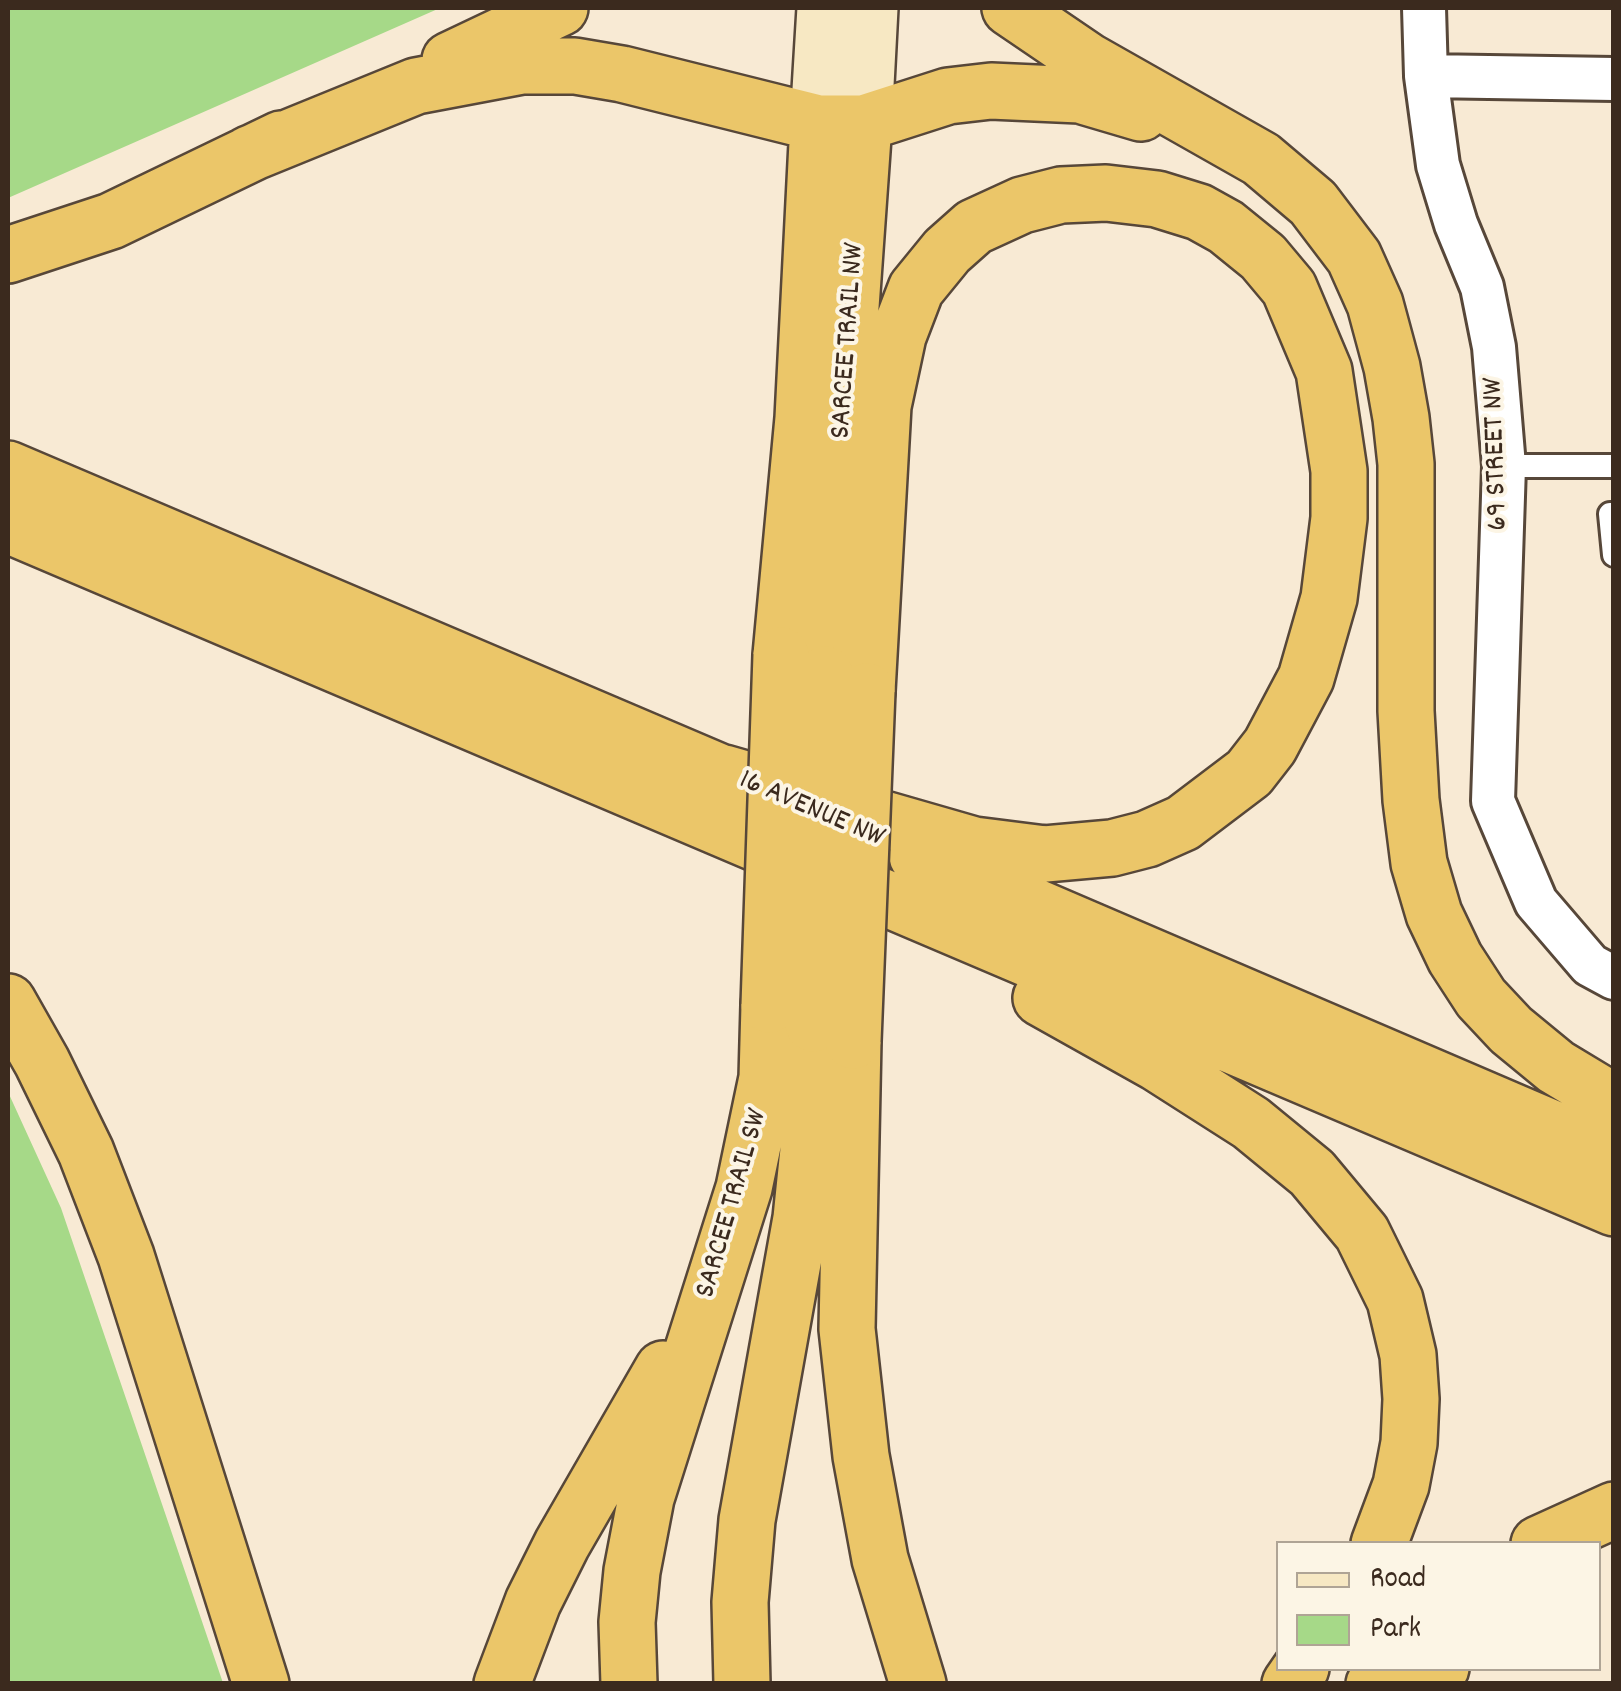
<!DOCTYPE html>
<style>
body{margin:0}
#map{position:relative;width:1621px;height:1691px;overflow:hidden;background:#f8ead4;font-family:Dekko,sans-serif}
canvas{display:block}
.frame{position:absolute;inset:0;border:10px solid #3b2a1e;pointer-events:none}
.legend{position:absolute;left:1276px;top:1541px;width:325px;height:130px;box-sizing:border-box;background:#fcf5e5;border:2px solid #afa495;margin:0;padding:12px 18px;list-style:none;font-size:30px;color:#3b2a1e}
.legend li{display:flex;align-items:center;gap:20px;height:50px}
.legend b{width:50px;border:2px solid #afa495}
</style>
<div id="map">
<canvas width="1621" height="1691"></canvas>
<div class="frame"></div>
<ul class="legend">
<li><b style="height:12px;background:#f7e8c3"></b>Road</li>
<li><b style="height:28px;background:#a6d988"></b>Park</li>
</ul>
</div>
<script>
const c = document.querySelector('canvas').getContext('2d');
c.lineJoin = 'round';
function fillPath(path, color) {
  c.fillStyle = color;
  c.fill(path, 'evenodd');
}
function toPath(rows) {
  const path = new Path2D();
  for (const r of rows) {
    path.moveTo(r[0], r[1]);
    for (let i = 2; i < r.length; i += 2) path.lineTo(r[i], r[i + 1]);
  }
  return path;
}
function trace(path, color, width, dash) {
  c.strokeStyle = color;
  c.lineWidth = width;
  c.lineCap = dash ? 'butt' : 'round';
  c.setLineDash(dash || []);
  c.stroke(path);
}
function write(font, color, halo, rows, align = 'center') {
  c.font = font + ' Dekko,sans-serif';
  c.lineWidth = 8;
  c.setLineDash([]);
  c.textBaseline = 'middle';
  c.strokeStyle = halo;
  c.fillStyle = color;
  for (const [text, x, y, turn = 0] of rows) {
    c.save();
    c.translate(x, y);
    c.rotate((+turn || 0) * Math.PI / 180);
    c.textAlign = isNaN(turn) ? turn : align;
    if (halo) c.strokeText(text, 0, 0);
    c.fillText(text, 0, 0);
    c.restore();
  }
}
fillPath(toPath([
 [8,8,440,8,8,198],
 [8,1092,61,1208,223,1683,8,1683]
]), '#a6d988');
const lane = toPath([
 [1504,466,1614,466],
 [1614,514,1610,514,1614,555]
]);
const street = toPath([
 [1424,8,1426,76,1438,165,1456,224,1482,287,1494,347,1504,466,1493,801,1536,902,1590,965,1614,978],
 [1426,76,1614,79]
]);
const secondary = toPath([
 [818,123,825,8],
 [864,123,870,8]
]);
const highway = toPath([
 [1010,8,1088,61,1261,159,1313,203,1354,257,1375,304,1392,367,1401,418,1406,464,1406,711,1411,800,1419,863,1434,914,1455,958,1481,998,1511,1030,1556,1067,1614,1102],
 [450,60,560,8],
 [249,154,416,86,522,66,575,66,622,74,818,123,864,123,948,96,991,91,1080,95,1141,113],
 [8,255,111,221,281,139],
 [8,469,755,787],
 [8,525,1614,1208],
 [781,655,803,418,818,123],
 [825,674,864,123],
 [724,773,974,845,1045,854,1112,848,1147,839,1183,823,1249,773,1270,746,1306,678,1329,598,1339,518,1339,471,1324,371,1289,288,1263,257,1226,227,1199,212,1157,199,1106,193,1061,195,1022,205,974,227,947,251,916,289,898,336,883,406,867,691],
 [917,856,1614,1155],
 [1041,998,1157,1063,1251,1123,1312,1173,1362,1233,1395,1300,1408,1355,1411,1399,1409,1443,1401,1485,1379,1544],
 [8,1002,42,1062,86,1152,126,1256,261,1684],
 [853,1041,847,1329,861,1456,880,1559,918,1684],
 [1539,1544,1614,1510],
 [502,1684,533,1602,562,1544,663,1369],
 [629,1684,627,1622,632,1571,646,1498,744,1188,767,1078,769,1005],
 [742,1684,740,1602,747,1520,801,1218,815,1082,813,1024],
 [1290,1684,1301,1668],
 [1374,1684,1388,1668],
 [1431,1684,1441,1668]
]);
trace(lane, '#574739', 28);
trace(street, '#574739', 48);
trace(secondary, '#574739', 60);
trace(highway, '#574739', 60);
trace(lane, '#fff', 22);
trace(street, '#fff', 42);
trace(secondary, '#f7e8c3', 55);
trace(highway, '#ebc669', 55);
const highwayBridge = toPath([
 [769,1005,781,655],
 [813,1024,825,674],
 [853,1041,867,691]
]);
trace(highwayBridge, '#574739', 60, []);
trace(highwayBridge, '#ebc669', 55);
write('30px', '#3b2a1e', '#fcf5e5', [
 ["SARCEE TRAIL NW",850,341,-86],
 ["69 STREET NW",1498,454,-92],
 ["16 AVENUE NW",811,811,23],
 ["SARCEE TRAIL SW",734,1204,-74]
]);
</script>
